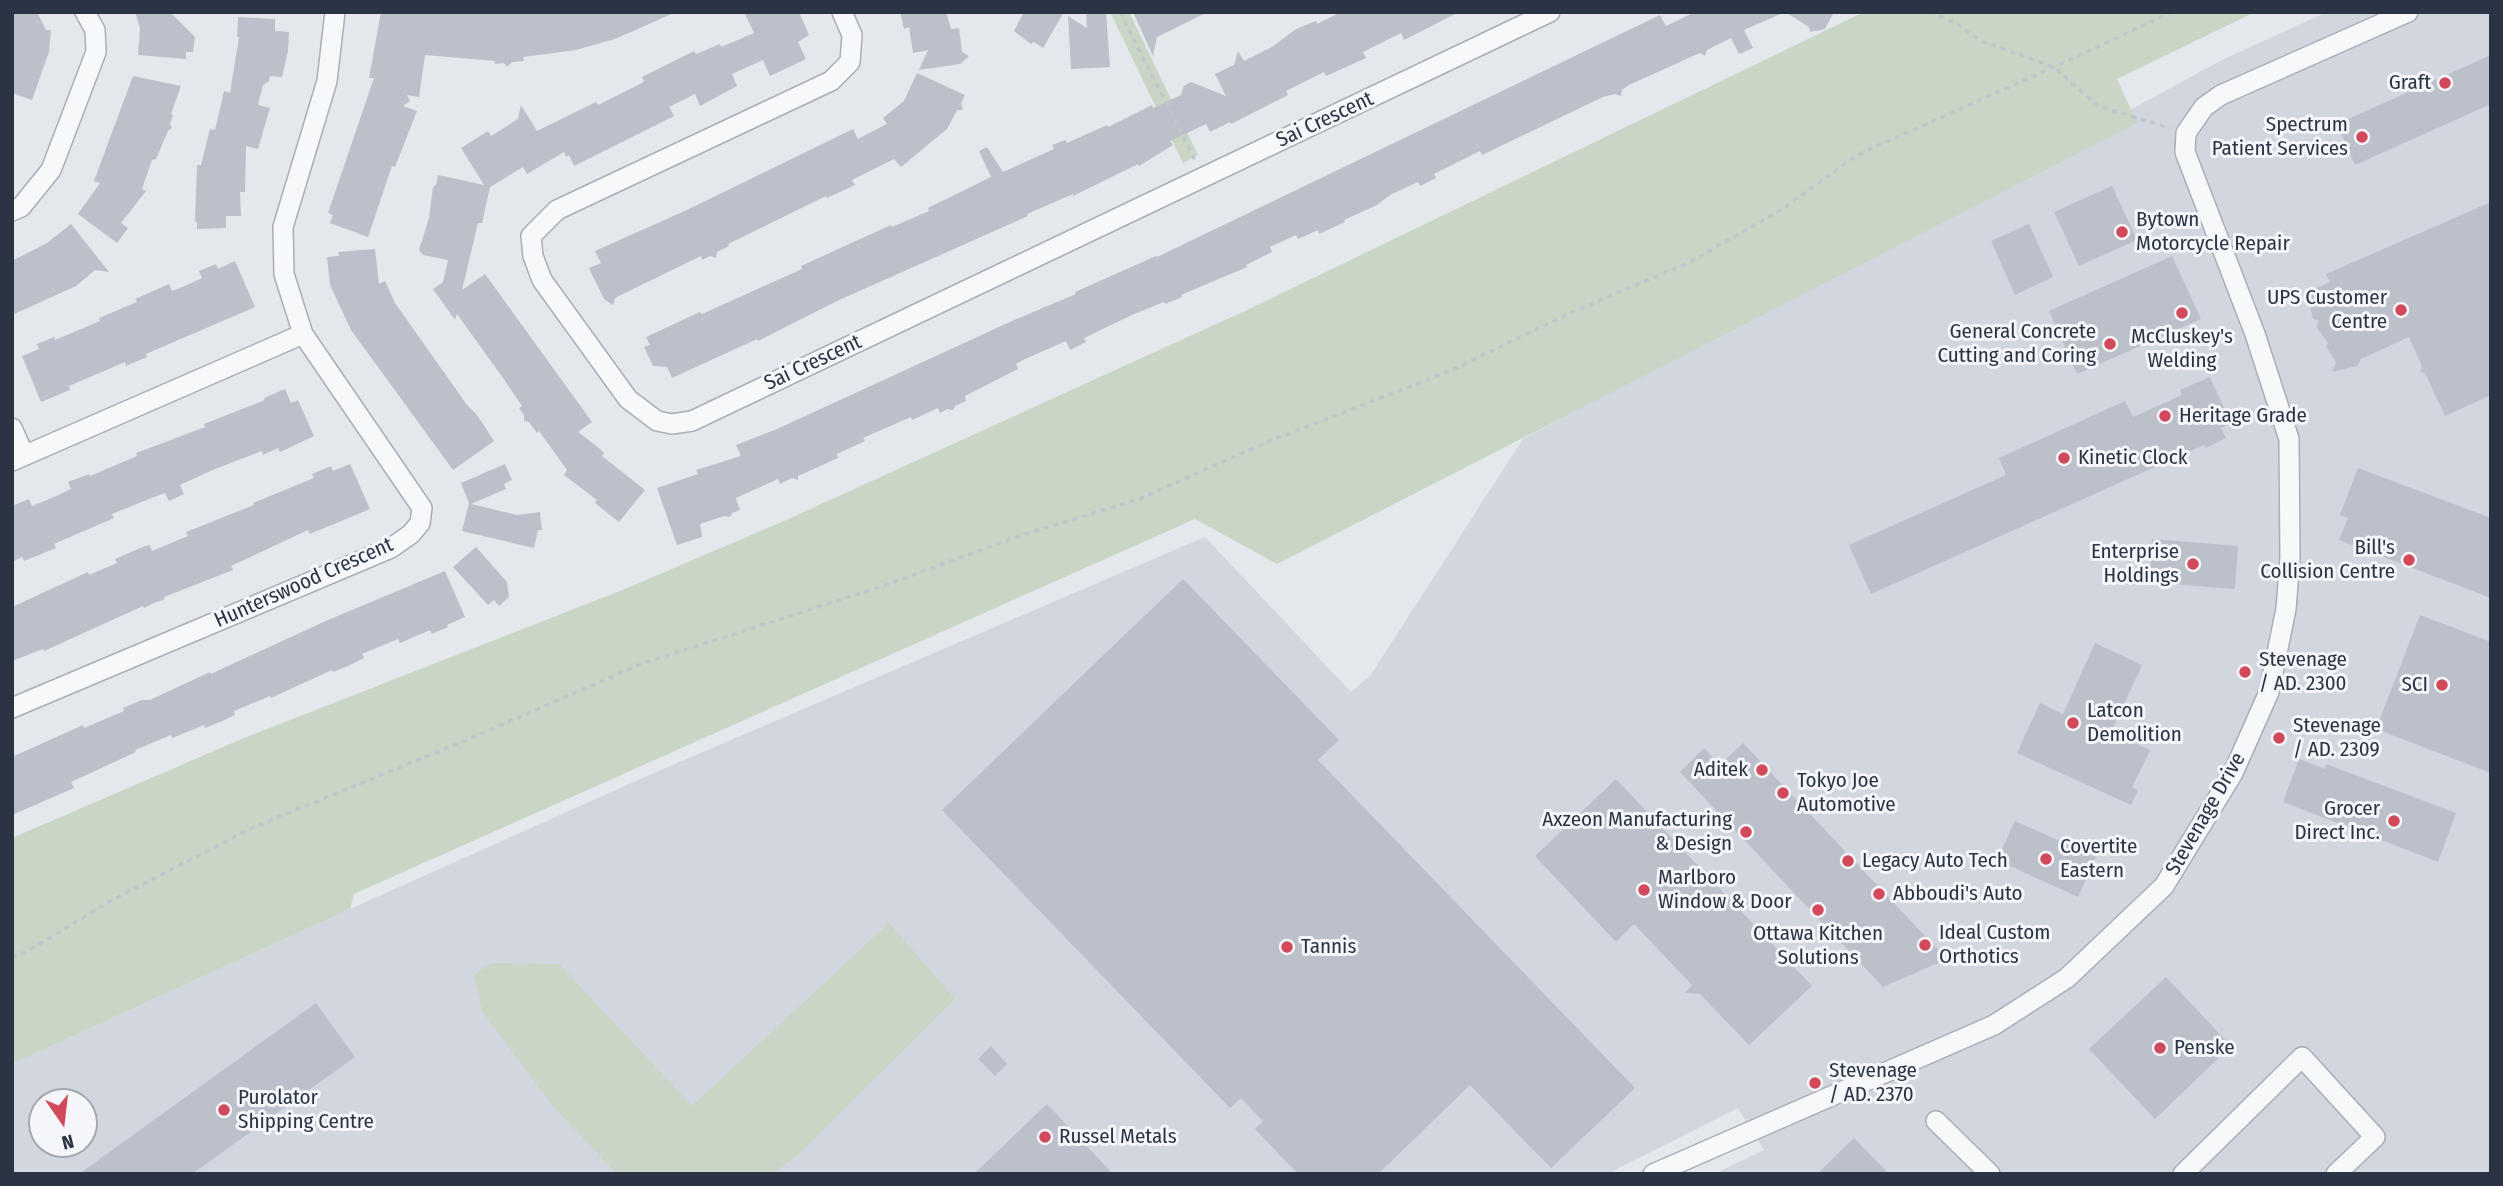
<!DOCTYPE html>
<style>
body{margin:0}
#map{position:relative;width:2503px;height:1186px;overflow:hidden;background:#e4e7ec;font-family:"Fira Sans Condensed",sans-serif}
canvas{display:block}
.frame{position:absolute;inset:0;border:14px solid #2b3445;pointer-events:none}
.north{position:absolute;left:28px;top:1088px;width:70px;height:70px;box-sizing:border-box;background:#f4f6f9;border:2px solid #a4a8b1;border-radius:50%;rotate:166deg;font-size:19px;font-weight:700;line-height:28px;text-align:center;color:#2b3445}
.north::after{content:'';display:block;margin:auto;width:24px;height:32px;background:#d1495b;clip-path:polygon(50% 0,100% 100%,50% 72%,0 100%)}
</style>
<div id="map">
<canvas width="2503" height="1186"></canvas>
<div class="frame"></div>
<div class="north">N</div>
</div>
<script>
const c = document.querySelector('canvas').getContext('2d');
c.lineJoin = 'round';
function fillPath(path, color) {
  c.fillStyle = color;
  c.fill(path, 'evenodd');
}
function toPath(rows) {
  const path = new Path2D();
  for (const r of rows) {
    path.moveTo(r[0], r[1]);
    for (let i = 2; i < r.length; i += 2) path.lineTo(r[i], r[i + 1]);
  }
  return path;
}
function trace(path, color, width, dash) {
  c.strokeStyle = color;
  c.lineWidth = width;
  c.lineCap = dash ? 'butt' : 'round';
  c.setLineDash(dash || []);
  c.stroke(path);
}
function write(font, color, halo, rows, align = 'center') {
  c.font = font + ' "Fira Sans Condensed",sans-serif';
  c.lineWidth = 6;
  c.setLineDash([]);
  c.textBaseline = 'middle';
  c.strokeStyle = halo;
  c.fillStyle = color;
  for (const [text, x, y, turn = 0] of rows) {
    c.save();
    c.translate(x, y);
    c.rotate((+turn || 0) * Math.PI / 180);
    c.textAlign = isNaN(turn) ? turn : align;
    if (halo) c.strokeText(text, 0, 0);
    c.fillText(text, 0, 0);
    c.restore();
  }
}
fillPath(toPath([
 [2327,12,2491,12,2491,1174,1714,1174,1764,1150,1738,1108,1607,1174,12,1174,12,1064,350,909,647,776,1205,537,1351,692,1370,676,1523,439,2222,60],
 [42,1102,84,1102,84,1144,42,1144]
]), '#d2d6de');
fillPath(toPath([
 [1110,12,1129,12,1198,155,1183,163],
 [1864,12,2255,12,2117,79,2137,123,1277,564,1195,519,354,894,350,909,12,1064,12,838,244,738,625,589,784,521,1247,310],
 [889,923,955,999,799,1154,771,1174,617,1174,553,1106,482,1011,474,975,491,963,559,964,692,1106]
]), '#c9d6c5');
fillPath(toPath([
 [12,12,37,12,46,30,51,30,49,52,32,100,12,93],
 [135,12,170,12,195,37,193,52,186,52,186,59,138,55,140,28],
 [381,12,676,12,615,39,576,50,523,57,524,61,512,62,507,67,504,63,495,64,495,61,425,55,419,97,407,95,410,101,403,106,417,111,395,167,392,166,368,237,330,223,333,215,328,213,374,78,369,78],
 [744,12,799,12,809,35,798,42,806,59,770,76,763,60,732,74,737,86,700,106,695,94,669,107,674,116,574,166,569,155,566,157,564,152,527,174,523,167,490,187,482,223,478,223,462,290,485,274,592,422,578,432,600,449,604,453,602,456,645,490,619,522,595,503,597,500,564,475,567,470,539,431,537,433,529,422,524,421,524,415,519,408,522,406,503,378,457,314,455,320,433,289,443,282,448,260,423,255,419,250,429,218,433,187,436,185,438,175,484,185,461,148,488,131,491,136,518,119,521,105,537,131,596,102,598,105,644,82,642,77,694,51,696,54,720,44,721,47,754,33],
 [900,12,946,12,951,29,959,28,962,52,969,56,960,64,919,70,928,50,913,53,909,27,904,29],
 [1024,12,1064,12,1043,48,1034,42,1031,44,1014,31],
 [1086,12,1106,12,1110,67,1071,69,1068,16,1087,28],
 [1133,12,1208,12,1157,37,1153,56],
 [1341,12,1459,12,1404,40,1401,33,1363,52,1366,58,1326,76,1324,72,1286,91,1288,95,1231,124,1230,122,1210,132,1206,124,1170,141,1173,145,1139,166,1138,164,1073,196,1073,194,1027,214,1028,216,837,301,758,341,757,339,672,378,667,367,653,366,644,347,650,345,646,337,700,312,702,314,802,269,801,266,891,225,892,227,929,211,928,208,991,177,979,151,987,147,1003,172,1054,149,1052,145,1065,140,1067,143,1107,125,1108,127,1152,105,1153,108,1181,95,1184,86,1191,82,1226,96,1215,74,1234,65,1238,51,1244,61,1272,47,1296,29,1316,21,1317,24],
 [1695,12,1834,12,1825,29,1810,32,1809,27,1785,12,1744,30,1753,48,1739,54,1731,38,1707,50,1705,56,1700,53,1693,56,1629,85,1622,90,1621,96,1615,94,1603,97,1482,155,1480,151,1434,174,1436,178,1420,186,1418,182,1390,195,1377,205,1344,220,1345,222,1319,234,1318,230,1298,239,1296,235,1270,247,1272,252,1246,265,1247,267,1181,295,1182,297,1165,304,1164,302,1134,314,1084,338,1086,342,1070,350,1066,341,1023,360,1016,364,1018,369,965,396,966,401,955,406,953,410,947,409,940,413,938,408,912,420,911,417,863,438,865,441,837,454,838,458,798,476,798,480,792,478,780,484,778,479,736,498,740,510,732,513,730,517,724,516,700,524,702,537,677,545,657,488,698,474,696,470,741,456,736,445,777,429,1012,321,1076,294,1075,292,1156,256,1157,257,1660,15,1666,26],
 [238,17,275,19,275,31,289,32,288,51,282,77,270,76,269,81,263,85,258,105,270,108,258,149,246,146,245,192,240,192,241,216,226,216,226,228,197,229,197,222,195,222,197,165,201,165,210,129,215,130,224,91,230,93,239,37,237,37],
 [2491,55,2491,104,2355,165,2337,124],
 [917,73,965,95,961,103,963,110,957,110,947,129,901,167,894,159,852,180,855,185,827,198,826,196,728,244,729,246,717,252,716,258,710,256,702,260,701,256,633,289,615,298,613,305,604,299,589,268,601,263,595,251,689,209,853,129,858,139,887,124,883,118,904,101],
 [133,76,181,86,171,114,173,115,170,124,172,128,168,131,156,159,152,160,142,189,146,191,121,223,128,228,117,243,78,214,100,183,94,181],
 [2112,186,2137,240,2079,266,2054,212],
 [2491,202,2491,395,2445,416,2425,373,2420,372,2422,366,2409,337,2361,359,2357,366,2332,372,2336,362,2326,347,2328,343,2317,328,2318,320,2313,319,2307,292,2330,282,2326,274],
 [71,224,109,272,95,270,76,286,12,315,12,261,47,243],
 [2029,224,2053,277,2015,295,1991,241],
 [375,249,379,284,385,281,395,303,467,405,477,415,494,441,453,470,351,330,330,285,327,257,339,256,338,252],
 [2172,256,2201,319,2077,374,2049,311],
 [235,261,255,307,146,354,147,357,126,366,125,362,69,386,70,390,41,402,22,356,39,349,37,344,54,337,55,340,100,321,99,318,137,302,135,299,169,284,172,291,187,285,202,278,199,271,216,264,218,269],
 [2210,377,2231,423,2221,428,2226,438,2206,448,2204,445,1871,594,1849,545,2006,475,1999,458,2125,401,2133,417,2182,395,2180,390],
 [285,389,291,403,298,400,314,436,280,452,278,448,263,455,262,451,215,469,180,485,184,494,169,501,165,493,149,499,112,514,114,518,54,544,56,548,24,561,22,557,12,562,12,506,29,499,32,506,52,498,71,489,68,482,89,474,90,476,137,456,136,453,147,449,205,427,204,424,265,400,264,398],
 [350,464,370,509,310,534,308,530,231,566,233,570,164,597,165,599,154,603,144,608,143,606,44,651,43,649,12,661,12,607,88,572,89,575,117,563,115,559,145,546,150,545,152,551,188,536,186,532,254,505,253,503,314,478,312,474,331,466,333,471],
 [505,464,512,480,504,484,506,489,471,504,517,515,540,512,542,530,538,530,534,548,462,531,469,503,461,483],
 [2358,468,2491,518,2491,598,2339,540,2348,518,2340,515],
 [2152,539,2238,546,2235,589,2149,582],
 [476,547,507,582,509,597,499,606,494,600,488,605,453,567],
 [445,571,465,617,447,625,448,627,432,634,430,630,400,643,398,639,362,654,364,658,348,666,333,672,332,670,271,698,270,696,234,711,235,715,220,722,205,728,204,725,172,738,171,735,135,750,136,752,71,782,74,788,12,815,12,757,83,725,84,728,124,711,123,708,142,700,150,700,210,672,211,674,230,665,328,620],
 [1183,579,1339,740,1318,760,1635,1088,1551,1168,1470,1085,1378,1174,1298,1174,1255,1129,1263,1121,1241,1098,1230,1108,942,810],
 [2420,615,2491,642,2491,773,2376,729],
 [2095,643,2142,665,2111,732,2150,750,2132,787,2138,790,2131,805,2017,753,2040,703,2063,714],
 [1743,743,1924,935,1947,959,1883,987,1680,772,1704,748,1720,765],
 [2299,759,2325,769,2326,764,2456,813,2438,862,2283,802],
 [1616,779,1812,986,1749,1045,1700,994,1685,993,1692,985,1634,924,1616,942,1535,856],
 [2015,821,2096,857,2078,897,1997,860],
 [2166,977,2231,1046,2155,1119,2089,1049],
 [316,1003,355,1057,192,1174,79,1174],
 [991,1046,1007,1064,995,1076,978,1059],
 [1047,1104,1113,1174,974,1174],
 [1854,1138,1889,1174,1817,1174]
]), '#bbc0ca');
const minor = toPath([
 [842,12,852,35,850,62,831,81,557,210,531,236,533,256,542,280,628,399,657,421,672,424,692,421,1550,12],
 [12,211,21,207,51,170,96,52,95,30,85,12],
 [12,428,24,455],
 [12,461,303,334],
 [12,708,391,548,411,534,420,523,422,508,303,334,284,274,283,227,327,81,335,12],
 [1936,1121,1990,1174],
 [1653,1174,1994,1025,2067,978,2164,886,2233,773,2269,692,2286,609,2290,558,2289,439,2255,334,2185,152,2186,133,2204,107,2221,95,2408,12],
 [2183,1174,2302,1057,2375,1137,2336,1174]
]);
trace(minor, '#a9aeb7', 22);
trace(toPath([
 [1120,12,1195,160],
 [1930,12,1956,23,1981,41,2054,67,2098,106,2170,128],
 [12,957,26,952,114,899,254,827,462,742,641,664,883,586,1022,535,1139,499,1265,443,1450,371,1572,312,1688,263,1781,210,1857,155,2054,67,2172,12]
]), '#c2c5cb', 3.5, [5, 5]);
trace(minor, '#f7f8fa', 19);
for (const [x, y, r, color] of [
 [2445,83,7,"#d1495b"],
 [2362,137,7,"#d1495b"],
 [2122,232,7,"#d1495b"],
 [2401,310,7,"#d1495b"],
 [2182,313,7,"#d1495b"],
 [2110,344,7,"#d1495b"],
 [2165,416,7,"#d1495b"],
 [2064,458,7,"#d1495b"],
 [2409,560,7,"#d1495b"],
 [2193,564,7,"#d1495b"],
 [2245,672,7,"#d1495b"],
 [2442,685,7,"#d1495b"],
 [2073,723,7,"#d1495b"],
 [2279,738,7,"#d1495b"],
 [1762,770,7,"#d1495b"],
 [1783,793,7,"#d1495b"],
 [2394,821,7,"#d1495b"],
 [1746,832,7,"#d1495b"],
 [2046,859,7,"#d1495b"],
 [1848,861,7,"#d1495b"],
 [1644,890,7,"#d1495b"],
 [1879,894,7,"#d1495b"],
 [1818,910,7,"#d1495b"],
 [1925,945,7,"#d1495b"],
 [1287,947,7,"#d1495b"],
 [2160,1048,7,"#d1495b"],
 [1815,1083,7,"#d1495b"],
 [224,1110,7,"#d1495b"],
 [1045,1137,7,"#d1495b"]
]) {
  const dot = new Path2D();
  dot.arc(x, y, r, 0, 2 * Math.PI);
  c.fillStyle = color;
  c.fill(dot);
  trace(dot, '#f4f6f9', 2.5);
}
write('21px', '#2b3445', '#f4f6f9', [
 ["Graft",2431,83,"right"],
 ["Spectrum",2348,125,"right"],
 ["Patient Services",2348,149,"right"],
 ["Bytown",2136,220],
 ["Motorcycle Repair",2136,244],
 ["UPS Customer",2387,298,"right"],
 ["Centre",2387,322,"right"],
 ["General Concrete",2096,332,"right"],
 ["Cutting and Coring",2096,356,"right"],
 ["McCluskey's",2182,337,"center"],
 ["Welding",2182,361,"center"],
 ["Heritage Grade",2179,416],
 ["Kinetic Clock",2078,458],
 ["Bill's",2395,548,"right"],
 ["Collision Centre",2395,572,"right"],
 ["Enterprise",2179,552,"right"],
 ["Holdings",2179,576,"right"],
 ["Stevenage",2259,660],
 ["/ AD. 2300",2259,684],
 ["SCI",2428,685,"right"],
 ["Latcon",2087,711],
 ["Demolition",2087,735],
 ["Stevenage",2293,726],
 ["/ AD. 2309",2293,750],
 ["Aditek",1748,770,"right"],
 ["Tokyo Joe",1797,781],
 ["Automotive",1797,805],
 ["Grocer",2380,809,"right"],
 ["Direct Inc.",2380,833,"right"],
 ["Axzeon Manufacturing",1732,820,"right"],
 ["& Design",1732,844,"right"],
 ["Covertite",2060,847],
 ["Eastern",2060,871],
 ["Legacy Auto Tech",1862,861],
 ["Marlboro",1658,878],
 ["Window & Door",1658,902],
 ["Abboudi's Auto",1893,894],
 ["Ideal Custom",1939,933],
 ["Orthotics",1939,957],
 ["Ottawa Kitchen",1818,934,"center"],
 ["Solutions",1818,958,"center"],
 ["Tannis",1301,947],
 ["Penske",2174,1048],
 ["Stevenage",1829,1071],
 ["/ AD. 2370",1829,1095],
 ["Purolator",238,1098],
 ["Shipping Centre",238,1122],
 ["Russel Metals",1059,1137]
], 'left');
write('21px', '#2b3445', '#f4f6f9', [
 ["Sai Crescent",1325,120,-25],
 ["Sai Crescent",813,363,-25],
 ["Hunterswood Crescent",304,583,-24],
 ["Stevenage Drive",2206,814,-60]
]);
</script>
